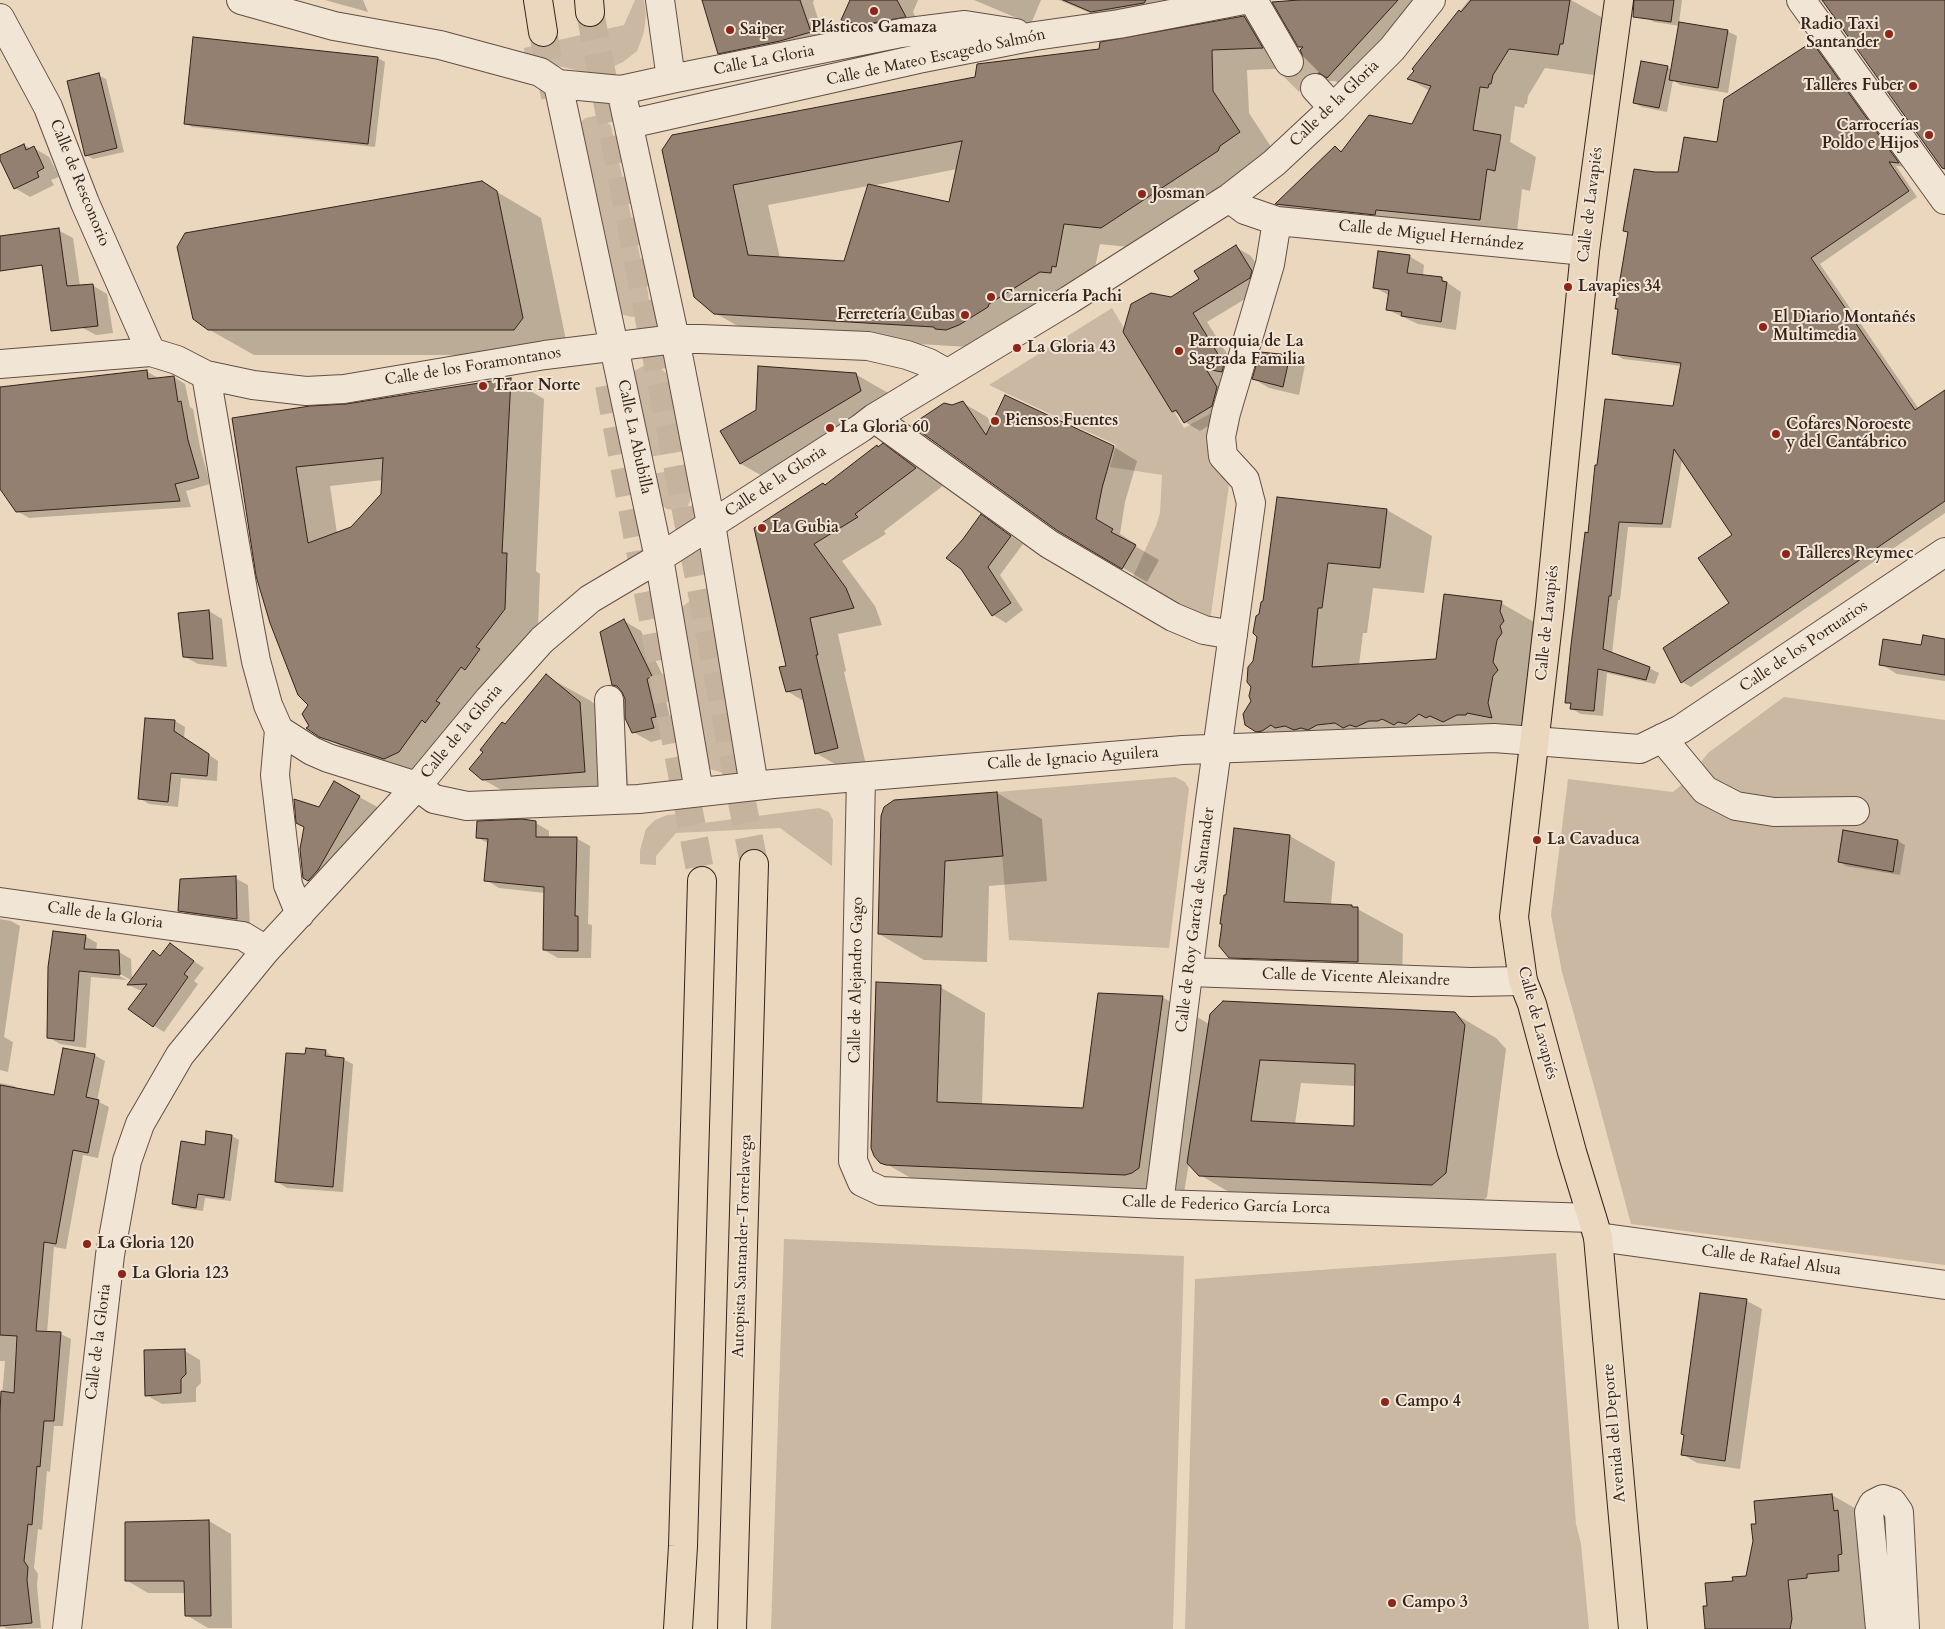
<!DOCTYPE html>
<meta charset="utf-8">
<style>
body{margin:0}
canvas{display:block;background:#ead7be}
</style>
<canvas width="1945" height="1629"></canvas>
<script>
const c = document.querySelector('canvas').getContext('2d');
c.lineJoin = 'round';
function fillPath(path, color) {
  c.fillStyle = color;
  c.fill(path, 'evenodd');
}
function toPath(rows) {
  const path = new Path2D();
  for (const r of rows) {
    path.moveTo(r[0], r[1]);
    for (let i = 2; i < r.length; i += 2) path.lineTo(r[i], r[i + 1]);
  }
  return path;
}
function trace(path, color, width, dash) {
  c.strokeStyle = color;
  c.lineWidth = width;
  c.lineCap = dash ? 'butt' : 'round';
  c.setLineDash(dash || []);
  c.stroke(path);
}
function write(font, color, halo, rows, align = 'center') {
  c.font = font + ' Cardo,serif';
  c.lineWidth = 4;
  c.setLineDash([]);
  c.textBaseline = 'middle';
  c.strokeStyle = halo;
  c.fillStyle = color;
  for (const [text, x, y, turn = 0] of rows) {
    c.save();
    c.translate(x, y);
    c.rotate((+turn || 0) * Math.PI / 180);
    c.textAlign = isNaN(turn) ? turn : align;
    if (halo) c.strokeText(text, 0, 0);
    c.fillText(text, 0, 0);
    c.restore();
  }
}
fillPath(toPath([
 [635,0,644,0,646,14,644,32,637,51,623,62,608,69,588,73,525,58,524,48,624,25],
 [595,116,605,120,611,126,648,292,649,301,645,310,633,317,623,315,617,312,577,126,585,118],
 [1112,308,1184,428,1215,411,1207,444,1211,460,1229,485,1210,621,1130,583,1156,526,1160,513,1162,475,1110,467,1116,445,989,385],
 [647,364,655,364,666,373,685,451,649,457,632,377,634,371],
 [688,468,693,491,688,506,682,511,667,509,661,505,652,474],
 [714,584,740,759,732,770,723,773,710,769,705,764,680,608],
 [1784,697,1945,720,1945,1265,1631,1224,1594,1086,1562,972,1551,915,1568,779,1673,792,1687,780,1708,753],
 [1175,777,1185,782,1189,789,1169,948,1009,940,997,792],
 [819,808,829,812,833,820,832,866,780,828,676,833,656,856,656,865,640,864,640,850,646,829,655,820,667,815,678,814,680,826],
 [784,1239,1184,1256,1173,1629,771,1629],
 [1556,1253,1576,1524,1581,1544,1589,1629,1185,1629,1195,1279]
]), '#cbb8a2');
fillPath(toPath([
 [325,0,363,0,368,12],
 [704,0,814,0,813,3,825,40,735,62,719,53],
 [851,0,918,0,913,12,920,25,858,28,843,20],
 [974,0,1041,0,1031,24],
 [1059,0,1211,0,1107,20],
 [1288,0,1421,0,1342,85,1335,81,1327,81,1315,97,1300,89,1289,78,1297,77,1304,70,1306,61,1303,48,1299,46,1287,3],
 [1469,0,1571,0,1603,18,1598,64,1596,64,1594,75,1545,68,1528,96,1527,104,1525,104,1524,108,1515,106,1510,142,1536,157,1530,191,1522,189,1516,240,1312,224,1277,204,1335,147,1343,152,1413,126,1430,91,1409,79,1416,70,1413,69],
 [1649,0,1682,0,1679,23,1727,31,1737,36,1728,93,1680,85,1673,80,1667,112,1642,107,1634,103,1667,67,1672,70,1680,26,1654,22,1646,18],
 [1244,17,1280,38,1298,68,1247,70,1249,113,1275,153,1138,248,1100,244,1091,286,969,347,752,334,715,313,664,150],
 [957,169,950,204,871,186],
 [868,186,845,262,780,258,768,205],
 [1812,43,1821,49,1907,167,1896,166,1917,197,1820,264,1919,409,1945,391,1945,513,1691,687,1682,682,1731,604,1734,535,1682,459,1671,528,1628,527,1620,600,1618,600,1612,654,1649,668,1659,673,1655,684,1607,673,1603,716,1581,714,1572,709,1572,705,1567,702,1589,534,1674,407,1682,366,1623,359,1613,353,1619,310,1616,308,1629,233,1625,230,1655,173,1679,173,1718,144],
 [378,58,385,62,375,147,192,127,185,123],
 [98,75,106,79,124,152,93,159,86,155],
 [24,145,31,149,34,148,49,157,59,177,51,180,54,185,30,197,15,188,0,157],
 [482,183,541,218,567,345,560,355,254,355,208,329],
 [58,230,73,238,80,286,92,285,107,294,113,333,96,335,81,327,36,233],
 [1236,247,1251,256,1267,280,1265,287,1207,322,1239,373,1237,380,1220,376,1232,397,1227,414,1200,431,1185,422,1181,416,1173,411,1172,298,1200,280],
 [1409,256,1424,265,1423,276,1442,279,1461,292,1456,330,1418,324,1388,310,1390,296,1374,287],
 [1261,353,1290,357,1305,365,1299,395,1269,388,1254,379],
 [146,371,158,378,174,377,185,384,190,407,193,409,200,447,210,484,186,491,191,507,29,518,17,511,0,487,0,389],
 [855,374,897,398,782,487,741,464,757,410],
 [510,379,544,399,536,571,540,574,538,629,419,778,369,762,308,728,310,726,309,705,234,419,347,406],
 [383,480,382,494,352,528,337,533,330,486],
 [963,403,987,417,992,424,1114,447,1137,461,1125,502,1120,534,1136,544,1135,546,1159,560,1147,582,1058,530,952,406],
 [883,445,912,462,944,485,884,531,886,534,842,561,875,606,882,625,838,634,846,671,844,672,866,765,845,770,816,753,805,702,787,691,787,667,826,486],
 [1387,510,1432,536,1424,593,1373,588,1367,633,1363,633,1359,665,1437,660,1501,603,1546,629,1532,729,1303,757,1246,724,1253,702,1254,661,1259,637,1258,617],
 [981,516,1023,544,1000,575,1023,610,1006,623,993,615,962,568,964,540],
 [209,611,222,619,227,667,198,664,185,657],
 [624,621,641,631,668,686,663,688,672,726,668,727,670,737,651,742,633,732,627,717,624,692,613,684],
 [1945,640,1945,681,1897,674,1881,664,1922,646],
 [546,676,591,701,625,729,629,798,528,805,482,779,506,725],
 [175,721,185,727,184,738,218,761,217,781,181,778,178,807,149,804,139,798],
 [334,783,381,809,331,893,304,878,320,809],
 [997,793,1042,819,1047,881,989,886,987,962,924,960,879,934],
 [536,823,549,831,549,838,576,838,590,846,588,924,592,925,591,958,558,958,544,950,545,893,499,888,486,880,489,844,477,837],
 [1844,832,1898,841,1905,845,1900,875,1846,866,1839,861],
 [1290,836,1335,862,1331,905,1352,906,1403,934,1402,987,1275,983,1230,957,1223,924],
 [235,878,248,885,250,926,193,918,180,910],
 [0,919,11,921,20,926,4,1037,13,1042,8,1072,0,1070],
 [85,936,97,943,96,951,119,952,131,959,132,981,153,952,161,957,170,945,204,968,194,981,198,984,164,1032,154,1026,144,990,139,990,129,985,131,980,115,971,114,973,127,980,91,977,86,1048,60,1044,48,1037],
 [940,987,985,1013,982,1105,1084,1110,1162,997,1209,1024,1455,1014,1496,1038,1506,1049,1487,1197,1474,1208,1241,1199,1200,1175,1189,1163,1184,1193,930,1189,876,1158],
 [1301,1083,1356,1086,1355,1127,1295,1124],
 [325,1051,335,1058,343,1059,353,1064,343,1192,287,1188,277,1182,306,1056],
 [94,1055,105,1061,97,1101,109,1107,98,1158,83,1155,66,1249,54,1247,47,1333,61,1334,71,1339,63,1426,54,1426,50,1472,47,1471,42,1530,38,1529,34,1568,38,1574,37,1586,41,1628,7,1629,1,1625,0,1618,0,1418,5,1361,0,1361,0,1083,14,1086,21,1090,55,1097],
 [232,1136,239,1140,231,1201,205,1198,203,1211,181,1208,174,1204,206,1146],
 [1701,1294,1747,1301,1762,1309,1740,1469,1697,1463,1682,1454],
 [185,1351,200,1360,201,1383,196,1388,196,1402,162,1404,146,1395],
 [1832,1495,1910,1540,1911,1554,1915,1557,1919,1599,1915,1599,1885,1622,1865,1624,1866,1629,1706,1629,1708,1607,1734,1582,1747,1577],
 [209,1521,231,1534,232,1628,208,1628,186,1615,185,1593,148,1593,126,1580]
]), '#0003');
const building = toPath([
 [702,0,800,0,811,32,780,41,718,54,702,0],
 [850,0,897,0,906,17,861,25,841,20,850,0],
 [1063,0,1146,0,1144,3,1091,12,1063,0],
 [1299,0,1398,0,1327,78,1319,73,1311,73,1304,77,1300,83,1300,90,1287,77,1296,76,1303,69,1305,61,1300,50,1303,47,1298,47,1272,2,1299,0],
 [1471,0,1570,0,1563,44,1560,44,1558,55,1509,49,1493,75,1491,84,1489,84,1488,88,1480,87,1473,130,1501,135,1495,171,1487,169,1480,220,1376,210,1375,215,1275,204,1335,146,1341,152,1369,115,1412,124,1431,86,1407,79,1414,71,1412,69,1459,10,1461,12,1471,0],
 [1634,0,1674,0,1671,22,1633,17,1634,0],
 [1822,0,1945,0,1945,169,1942,168,1822,0],
 [1244,16,1263,48,1212,50,1213,91,1240,132,1220,146,1218,151,1101,228,1064,224,1056,267,1052,266,1051,273,1040,272,989,304,988,307,959,325,946,330,935,329,934,327,714,314,694,297,662,150,672,135,975,77,977,64,1099,49,1100,42,1244,16],
 [962,141,949,202,868,184,844,261,748,255,733,185,962,141],
 [1679,22,1728,30,1718,88,1669,80,1679,22],
 [193,37,378,57,368,144,184,124,193,37],
 [1812,42,1899,163,1889,162,1909,191,1811,258,1915,410,1945,390,1945,501,1681,683,1663,648,1729,603,1698,558,1732,535,1674,449,1662,524,1619,522,1611,596,1609,596,1603,649,1650,667,1646,680,1598,669,1594,711,1570,709,1571,703,1565,703,1571,645,1585,532,1588,533,1595,465,1597,465,1605,399,1673,406,1681,363,1612,354,1618,309,1615,309,1628,232,1623,231,1634,169,1655,172,1678,172,1684,137,1717,142,1724,99,1812,42],
 [1641,61,1668,66,1659,108,1633,103,1641,61],
 [99,73,117,148,85,156,67,81,99,73],
 [24,144,26,150,34,146,44,168,37,172,39,177,14,189,0,160,0,155,24,144],
 [482,181,497,191,523,318,514,330,208,330,193,319,177,247,185,233,482,181],
 [59,228,67,286,93,284,98,326,51,331,42,265,0,271,0,236,59,228],
 [1236,245,1252,271,1250,278,1193,313,1224,364,1222,372,1206,369,1217,387,1212,406,1184,423,1176,410,1172,412,1123,332,1131,304,1151,293,1171,297,1199,279,1194,271,1236,245],
 [1378,251,1410,255,1407,273,1442,277,1442,281,1447,282,1441,322,1401,316,1402,312,1386,310,1389,290,1373,288,1378,251],
 [1260,352,1290,355,1283,387,1252,379,1260,352],
 [758,366,856,373,861,391,740,464,720,431,756,410,758,366],
 [147,370,148,379,174,376,178,402,181,401,188,440,199,478,175,484,180,501,16,512,0,489,0,387,147,370],
 [511,378,502,553,507,553,505,609,476,647,480,649,465,670,461,667,436,701,440,703,425,723,422,720,399,752,384,759,319,737,306,728,309,726,302,714,308,705,298,695,270,623,256,576,232,418,310,406,346,404,511,378],
 [383,458,381,494,351,527,308,543,296,467,383,458],
 [1005,395,1114,446,1102,488,1096,519,1113,529,1111,532,1136,545,1122,569,1058,531,911,425,944,403,952,405,963,401,986,435,1005,395],
 [883,443,916,468,855,514,858,517,814,544,846,588,854,608,810,618,818,655,816,655,838,748,815,754,801,689,786,692,779,667,786,666,754,528,823,483,825,485,877,445,878,447,883,443],
 [1277,497,1387,509,1380,568,1328,563,1322,608,1318,608,1312,667,1436,659,1444,594,1502,601,1500,611,1504,621,1500,626,1502,633,1497,640,1493,662,1498,670,1493,676,1488,703,1492,718,1467,713,1466,715,1457,715,1443,722,1430,716,1426,718,1419,714,1406,724,1398,722,1394,725,1382,719,1378,721,1369,721,1356,727,1350,725,1343,728,1335,723,1317,725,1308,730,1301,728,1294,730,1285,726,1275,728,1271,725,1262,731,1256,732,1245,725,1243,714,1251,701,1249,696,1251,687,1247,682,1248,667,1253,661,1257,637,1253,633,1256,616,1259,614,1261,602,1263,601,1277,497],
 [981,514,1011,536,988,567,1011,603,992,616,961,569,946,558,963,539,981,514],
 [209,610,213,659,183,657,178,613,209,610],
 [624,619,652,676,647,679,656,717,651,718,654,728,632,733,625,718,625,699,622,692,617,686,612,685,600,632,624,619],
 [1923,635,1945,639,1945,675,1879,665,1883,639,1921,645,1923,635],
 [546,674,580,702,585,772,482,780,469,769,483,752,480,750,502,722,505,724,546,674],
 [145,718,175,720,174,731,209,754,207,776,171,773,168,802,138,799,145,718],
 [334,781,360,796,318,870,308,881,303,878,300,849,304,827,296,823,294,799,319,807,334,781],
 [997,792,1003,856,945,861,942,937,878,934,881,816,884,807,894,800,997,792],
 [522,819,536,821,536,837,577,837,575,916,578,916,578,951,543,950,544,887,484,881,488,839,476,838,477,821,522,819],
 [1234,828,1290,835,1284,902,1352,905,1352,907,1358,907,1358,962,1229,958,1219,946,1222,924,1220,924,1224,895,1226,895,1234,828],
 [1843,830,1898,840,1893,872,1838,862,1843,830],
 [236,876,237,919,178,911,180,879,236,876],
 [53,931,86,935,84,949,119,950,120,975,79,971,74,1041,47,1038,48,967,53,931],
 [170,943,194,961,184,974,188,977,153,1027,128,1009,147,984,127,985,153,950,160,956,170,943],
 [876,982,941,985,937,1102,1083,1108,1098,993,1163,996,1139,1168,1132,1173,1125,1175,886,1165,880,1163,874,1156,871,1148,876,982],
 [1223,1001,1455,1012,1465,1025,1446,1173,1432,1185,1199,1176,1187,1163,1210,1014,1223,1001],
 [1260,1060,1355,1064,1354,1126,1251,1121,1260,1060],
 [63,1048,95,1054,86,1097,99,1100,88,1153,73,1150,56,1244,44,1242,36,1331,61,1332,54,1421,44,1421,40,1467,37,1466,32,1525,28,1524,24,1561,28,1567,27,1580,32,1623,0,1626,0,1413,1,1391,14,1393,17,1336,0,1335,0,1085,54,1095,63,1048],
 [306,1048,326,1050,325,1056,344,1058,333,1187,275,1182,286,1053,305,1054,306,1048],
 [206,1131,232,1135,224,1198,198,1194,196,1208,172,1204,181,1141,205,1145,206,1131],
 [1700,1293,1747,1299,1725,1461,1681,1455,1684,1435,1681,1434,1700,1293],
 [185,1349,186,1374,181,1379,181,1393,145,1396,144,1350,185,1349],
 [1832,1494,1834,1511,1838,1510,1842,1554,1838,1555,1839,1571,1807,1574,1807,1578,1788,1580,1792,1619,1790,1629,1705,1629,1703,1606,1707,1606,1705,1583,1733,1581,1732,1577,1746,1576,1753,1541,1751,1524,1756,1524,1754,1501,1832,1494],
 [209,1520,211,1616,185,1616,184,1581,125,1581,125,1522,209,1520]
]);
fillPath(building, '#938070');
trace(building, '#35221b', 1);
trace(toPath([
 [1289,62,1315,88]
]), '#c6b39d', 28, [28, 14]);
trace(toPath([
 [590,12,754,864],
 [543,32,555,97],
 [609,385,702,881]
]), '#c6b39d', 28, [28, 14]);
const minor = toPath([
 [241,0,334,26,440,45,540,72,558,84,621,90,671,79,660,0],
 [1253,0,1289,62],
 [1801,0,1945,200],
 [0,18,48,107,85,203,151,352],
 [671,79,901,33,965,25,1016,33],
 [558,84,659,558,699,792],
 [1315,88,1333,108],
 [621,90,675,339,711,524,754,786],
 [629,124,918,59,1035,36,1119,24,1244,0],
 [1277,221,1585,251],
 [0,364,151,352,177,360,206,375,253,385,306,391,344,389,545,355,675,339,701,339,868,346,907,355,929,363,947,373],
 [206,375,245,602,256,661,268,705,279,730,275,775,288,885,300,914],
 [874,418,1049,544,1173,617,1204,630,1233,635],
 [609,700,613,799],
 [279,730,312,751,328,758,417,786,434,799,467,806,639,799,773,784,1183,750,1494,738,1640,749,1681,729,1945,552],
 [1662,738,1705,790,1736,806,1774,812,1855,811],
 [861,777,853,1161,862,1182,881,1191,1007,1197,1159,1204,1592,1218],
 [0,902,243,936,266,950],
 [1189,972,1471,982,1523,981],
 [1159,1204,1209,808,1251,503,1245,480,1223,456,1221,437,1226,413,1270,264,1277,221,1245,210,1229,198],
 [1598,1237,1945,1285],
 [67,1629,110,1255,127,1161,140,1124,180,1055,239,983,266,950,417,786,489,699,542,640,590,599,659,558,861,428,874,418,1069,300,1229,198,1274,163,1333,108,1392,49,1431,0],
 [1880,1629,1869,1512,1873,1504,1883,1499,1892,1502,1899,1512,1905,1629]
]);
const major = toPath([
 [1619,0,1585,251,1550,606,1514,917,1523,981,1532,1004,1572,1152,1598,1237,1633,1629]
]);
const highway = toPath([
 [538,0,543,32],
 [589,0,590,12],
 [678,1629,683,1546,702,881],
 [732,1629,754,864]
]);
trace(minor, '#624f44', 30);
trace(major, '#35221b', 30);
trace(highway, '#35221b', 30);
trace(minor, '#f1e5d5', 28);
trace(major, '#ead7be', 28);
trace(highway, '#ead7be', 28);
for (const [x, y, r, color] of [
 [874,11,5,"#8f2418"],
 [730,30,5,"#8f2418"],
 [1889,34,5,"#8f2418"],
 [1913,86,5,"#8f2418"],
 [1929,135,5,"#8f2418"],
 [1142,194,5,"#8f2418"],
 [1568,287,5,"#8f2418"],
 [991,297,5,"#8f2418"],
 [965,315,5,"#8f2418"],
 [1763,327,5,"#8f2418"],
 [1017,348,5,"#8f2418"],
 [1179,351,5,"#8f2418"],
 [483,386,5,"#8f2418"],
 [995,421,5,"#8f2418"],
 [830,428,5,"#8f2418"],
 [1776,434,5,"#8f2418"],
 [762,528,5,"#8f2418"],
 [1786,554,5,"#8f2418"],
 [1537,840,5,"#8f2418"],
 [87,1244,5,"#8f2418"],
 [122,1274,5,"#8f2418"],
 [1385,1402,5,"#8f2418"],
 [1392,1603,5,"#8f2418"]
]) {
  const dot = new Path2D();
  dot.arc(x, y, r, 0, 2 * Math.PI);
  c.fillStyle = color;
  c.fill(dot);
  trace(dot, '#f1e5d5', 2);
}
write('bold 16px', '#35221b', '#f1e5d5', [
 ["Radio Taxi",1879,25,"right"],
 ["Santander",1879,43,"right"],
 ["Plásticos Gamaza",874,28,"center"],
 ["Saiper",740,30],
 ["Talleres Fuber",1903,86,"right"],
 ["Carrocerías",1919,126,"right"],
 ["Poldo e Hijos",1919,144,"right"],
 ["Josman",1152,194],
 ["Lavapies 34",1578,287],
 ["Carnicería Pachi",1001,297],
 ["Ferretería Cubas",955,315,"right"],
 ["El Diario Montañés",1773,318],
 ["Multimedia",1773,336],
 ["Parroquia de La",1189,342],
 ["Sagrada Familia",1189,360],
 ["La Gloria 43",1027,348],
 ["Traor Norte",493,386],
 ["Piensos Fuentes",1005,421],
 ["Cofares Noroeste",1786,425],
 ["y del Cantábrico",1786,443],
 ["La Gloria 60",840,428],
 ["La Gubia",772,528],
 ["Talleres Reymec",1796,554],
 ["La Cavaduca",1547,840],
 ["La Gloria 120",97,1244],
 ["La Gloria 123",132,1274],
 ["Campo 4",1395,1402],
 ["Campo 3",1402,1603]
], 'left');
write('16px', '#35221b', '#f1e5d5', [
 ["Calle de Mateo Escagedo Salmón",936,58,-12],
 ["Calle La Gloria",764,61,-11],
 ["Calle de la Gloria",1335,104,-44],
 ["Calle de Resconorio",79,183,68],
 ["Calle de Lavapiés",1591,205,-83],
 ["Calle de Miguel Hernández",1431,236,6],
 ["Calle de los Foramontanos",473,367,-9],
 ["Calle La Abubilla",634,437,78],
 ["Calle de la Gloria",776,482,-33],
 ["Calle de Lavapiés",1548,623,-84],
 ["Calle de los Portuarios",1804,647,-34],
 ["Calle de la Gloria",462,732,-50],
 ["Calle de Ignacio Aguilera",1073,759,-4],
 ["Calle de la Gloria",105,916,8],
 ["Calle de Roy García de Santander",1196,920,-83],
 ["Calle de Vicente Aleixandre",1356,978,2],
 ["Calle de Alejandro Gago",857,980,-89],
 ["Calle de Lavapiés",1537,1023,75],
 ["Calle de Federico García Lorca",1226,1206,2],
 ["Autopista Santander-Torrelavega",743,1246,-88],
 ["Calle de Rafael Alsua",1771,1261,8],
 ["Calle de la Gloria",99,1342,-83],
 ["Avenida del Deporte",1615,1433,-95]
]);
</script>
